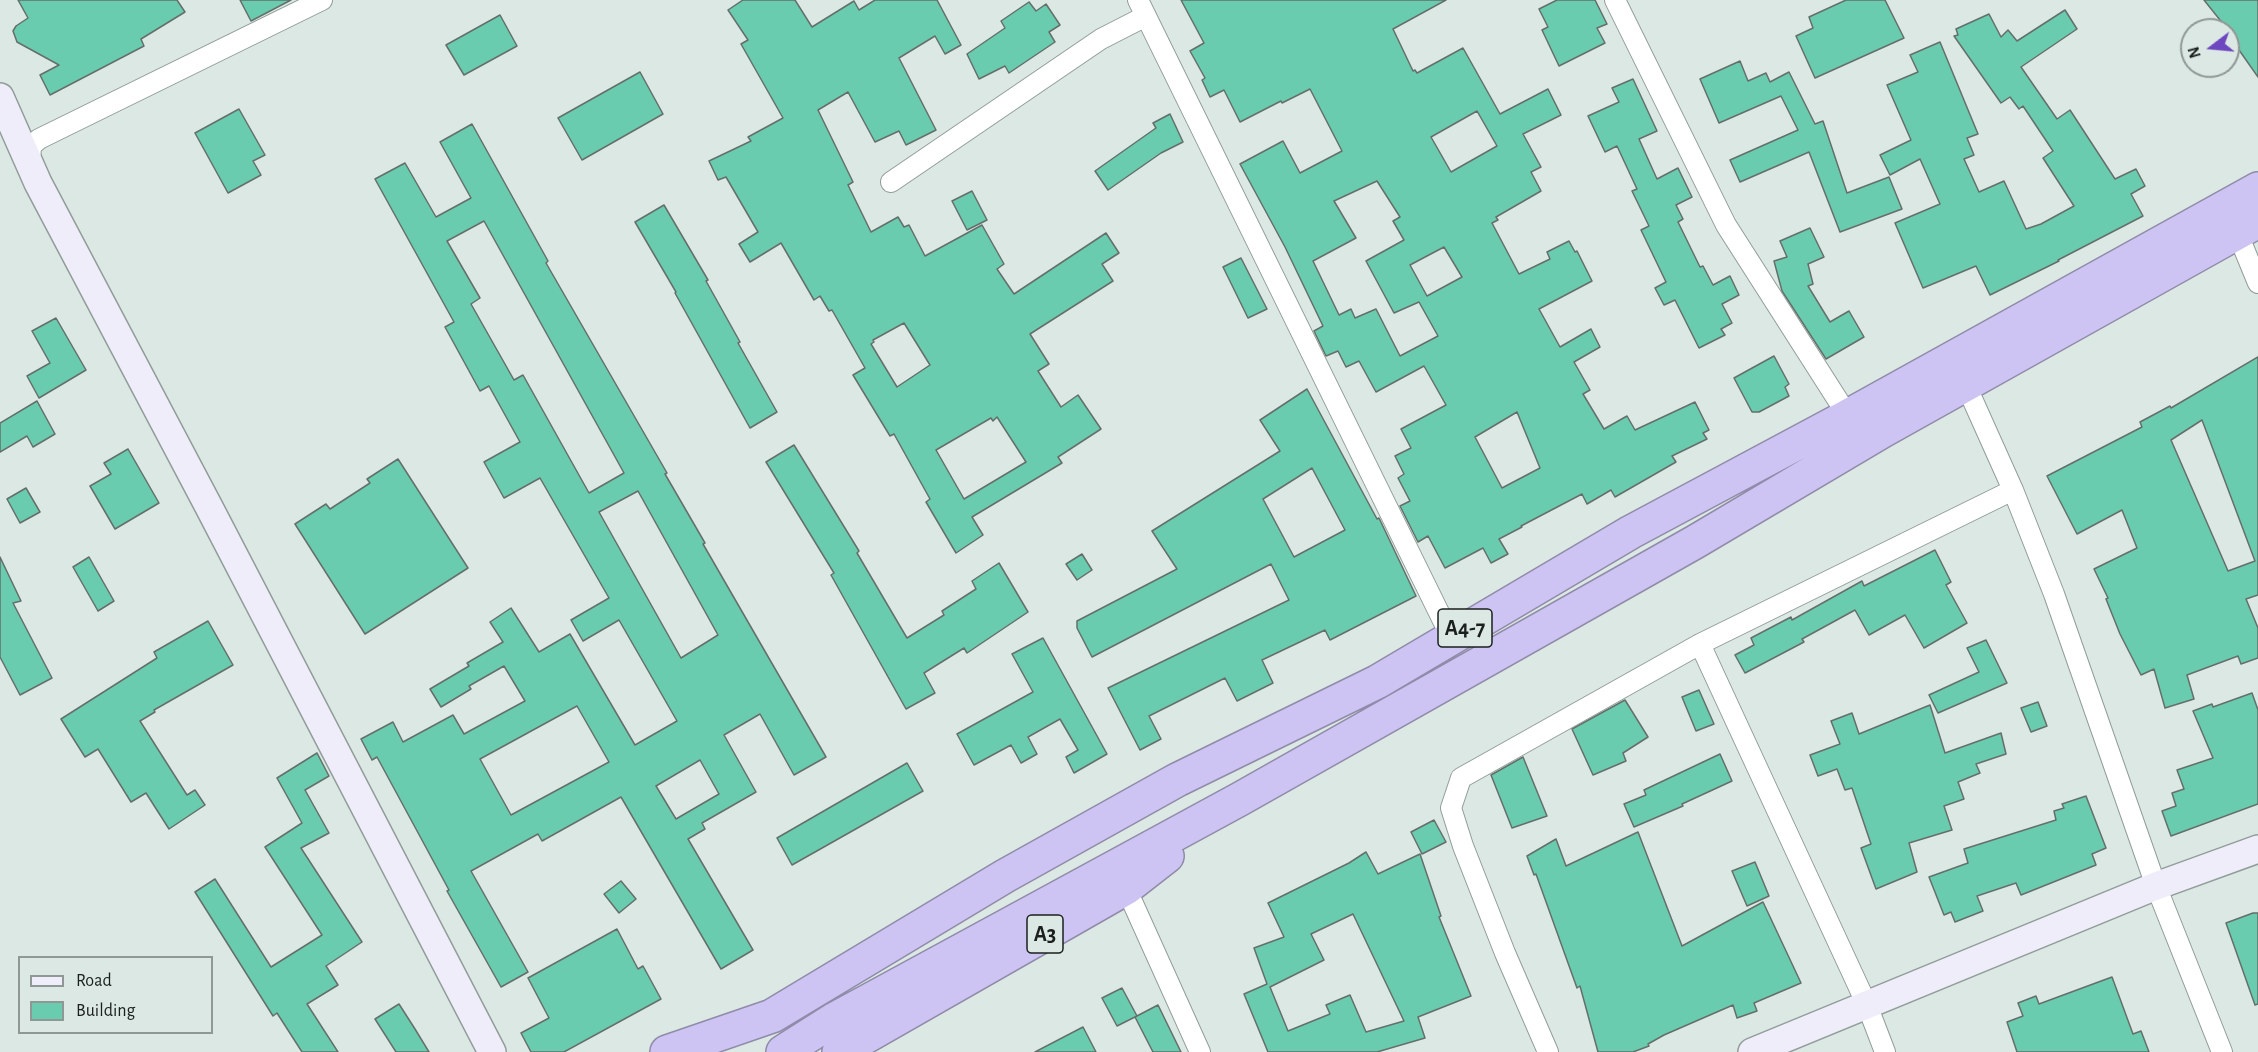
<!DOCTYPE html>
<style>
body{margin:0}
#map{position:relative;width:2258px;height:1052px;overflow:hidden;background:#dce8e3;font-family:"Alegreya Sans",sans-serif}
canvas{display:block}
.legend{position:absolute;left:18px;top:956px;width:195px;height:78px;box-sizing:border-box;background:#dce8e3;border:2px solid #8f9894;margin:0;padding:8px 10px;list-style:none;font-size:18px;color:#1b201e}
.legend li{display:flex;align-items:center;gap:12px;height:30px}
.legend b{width:30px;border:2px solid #8f9894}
.north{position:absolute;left:2180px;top:18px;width:60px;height:60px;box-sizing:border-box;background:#dce8e3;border:2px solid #8f9894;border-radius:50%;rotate:254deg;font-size:16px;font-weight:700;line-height:24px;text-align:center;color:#1b201e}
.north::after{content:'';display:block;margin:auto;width:21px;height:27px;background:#6d47bf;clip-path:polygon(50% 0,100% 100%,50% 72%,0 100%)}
</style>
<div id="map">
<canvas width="2258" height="1052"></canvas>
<ul class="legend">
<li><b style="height:8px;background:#f0edfb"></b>Road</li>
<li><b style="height:16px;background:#6accae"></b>Building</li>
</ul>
<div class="north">N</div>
</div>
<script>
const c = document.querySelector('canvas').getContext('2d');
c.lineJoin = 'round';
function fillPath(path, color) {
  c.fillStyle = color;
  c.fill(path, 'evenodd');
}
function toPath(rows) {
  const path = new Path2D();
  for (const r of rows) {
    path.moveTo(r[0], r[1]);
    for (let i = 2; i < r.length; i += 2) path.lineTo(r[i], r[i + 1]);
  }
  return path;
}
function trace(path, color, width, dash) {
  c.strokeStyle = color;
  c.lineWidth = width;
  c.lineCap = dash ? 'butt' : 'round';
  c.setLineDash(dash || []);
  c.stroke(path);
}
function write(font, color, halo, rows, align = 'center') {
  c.font = font + ' "Alegreya Sans",sans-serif';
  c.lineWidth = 4.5;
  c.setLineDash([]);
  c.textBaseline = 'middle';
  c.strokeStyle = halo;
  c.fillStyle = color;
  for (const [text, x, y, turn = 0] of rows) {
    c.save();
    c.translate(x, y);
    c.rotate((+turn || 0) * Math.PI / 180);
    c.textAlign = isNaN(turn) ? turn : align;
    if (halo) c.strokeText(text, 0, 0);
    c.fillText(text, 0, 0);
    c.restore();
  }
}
const building = toPath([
 [18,0,177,0,185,12,141,39,144,46,50,95,40,75,59,65,17,42,13,31,16,26,28,18,18,0],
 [240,0,291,0,251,21,240,0],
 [743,0,795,0,812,27,854,1,859,10,875,0,937,0,961,45,945,54,935,36,899,58,936,130,906,145,899,131,875,142,848,92,818,110,853,182,848,185,871,232,898,217,904,227,909,225,925,256,982,225,1004,264,997,269,1014,294,1106,233,1119,253,1102,264,1113,281,1030,334,1049,364,1038,371,1061,407,1078,395,1101,429,1058,457,1062,463,972,517,983,535,956,553,926,502,930,499,894,434,890,436,853,375,865,368,832,310,829,311,820,296,814,300,781,243,750,262,739,244,758,232,726,177,718,180,709,161,751,141,748,137,783,118,741,44,748,40,728,10,743,0],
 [904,323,930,365,897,387,871,344,874,342,873,340,904,323],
 [997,417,1026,462,964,499,936,450,991,418,993,421,997,417],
 [1181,0,1446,0,1393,29,1413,71,1415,70,1417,73,1463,48,1500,114,1548,89,1561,115,1523,134,1541,167,1531,172,1541,191,1496,217,1498,220,1492,223,1519,274,1550,259,1547,252,1569,241,1575,252,1577,251,1592,281,1539,309,1560,347,1591,329,1600,347,1574,362,1590,390,1583,394,1604,429,1627,416,1635,430,1695,402,1709,430,1703,433,1707,439,1672,456,1676,462,1615,497,1611,490,1587,504,1582,494,1521,526,1522,527,1499,539,1508,554,1491,563,1483,548,1445,568,1428,536,1418,542,1400,506,1410,501,1398,478,1404,474,1395,456,1411,448,1401,429,1446,405,1424,366,1376,392,1359,361,1346,367,1338,351,1326,356,1314,331,1323,326,1285,247,1240,164,1283,141,1300,173,1342,151,1310,89,1282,103,1281,101,1240,122,1224,90,1210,97,1202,80,1205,78,1190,51,1204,43,1181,0],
 [1477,111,1497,146,1451,172,1431,137,1477,111],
 [1377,181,1400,217,1393,221,1404,240,1366,261,1394,313,1419,302,1438,336,1400,356,1376,309,1355,318,1351,309,1339,315,1313,261,1356,238,1334,201,1377,181],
 [1444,247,1462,277,1427,296,1410,265,1444,247],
 [1517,412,1540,468,1502,488,1475,437,1517,412],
 [1557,0,1595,0,1607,24,1597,28,1605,43,1559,66,1542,30,1548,27,1539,9,1557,0],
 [1846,0,1885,0,1904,38,1815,78,1796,36,1813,28,1809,17,1846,0],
 [2204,0,2258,0,2258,77,2232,40,2228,30,2204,0],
 [1029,2,1036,11,1046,4,1060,25,1049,32,1055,42,1009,73,1005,66,979,79,967,54,1005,28,1001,21,1029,2],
 [2065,10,2077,29,2021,67,2057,119,2070,110,2115,179,2136,169,2145,186,2131,194,2143,216,2058,260,2059,261,1990,295,1976,266,1923,288,1895,223,1940,204,1920,159,1890,175,1880,155,1911,140,1887,85,1918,72,1910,55,1940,42,1978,134,1967,138,1974,155,1964,159,1979,192,2004,181,2026,229,2041,224,2074,206,2043,158,2053,151,2023,106,2019,109,2010,97,2001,103,1954,36,1958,35,1956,29,1989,14,2001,37,2008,30,2017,41,2065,10],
 [500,15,517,46,464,75,446,45,500,15],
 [1740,61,1748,81,1766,73,1770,82,1789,72,1815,124,1823,121,1847,193,1889,177,1902,209,1840,232,1809,152,1740,182,1730,160,1798,130,1781,96,1719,123,1700,79,1740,61],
 [640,72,663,114,582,160,558,118,640,72],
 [1633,79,1657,131,1639,139,1657,179,1678,168,1692,197,1676,205,1683,219,1678,222,1700,267,1703,266,1713,285,1730,276,1739,295,1722,304,1732,323,1721,329,1725,335,1699,348,1675,300,1664,305,1655,288,1666,282,1641,230,1649,226,1632,191,1637,189,1617,146,1605,152,1588,116,1619,102,1612,88,1633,79],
 [239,109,265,155,253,161,261,175,228,193,195,133,239,109],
 [1170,114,1183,142,1161,153,1108,190,1095,171,1156,128,1153,123,1170,114],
 [472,124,548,261,546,263,667,473,665,474,705,543,703,544,826,757,794,775,760,714,724,735,756,792,702,823,705,829,688,839,753,950,721,969,621,797,542,841,538,834,471,871,528,972,501,987,447,891,449,890,377,757,372,760,361,739,393,722,403,742,453,715,464,734,525,701,504,666,469,686,471,689,441,707,430,689,469,666,467,663,503,642,490,622,511,608,539,652,570,634,635,745,677,721,619,620,583,641,571,620,609,598,540,478,504,498,484,462,520,442,489,386,480,391,445,327,454,322,375,179,405,163,436,217,471,198,440,142,472,124],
 [484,221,624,473,589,493,523,375,514,380,471,304,480,298,447,241,484,221],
 [638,491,718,635,681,658,599,512,638,491],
 [577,706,609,762,511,815,480,759,577,706],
 [700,760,719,794,676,819,656,786,700,760],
 [972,191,987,220,967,230,952,201,972,191],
 [664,205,708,280,706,281,740,342,738,343,777,412,750,428,675,293,676,292,635,222,664,205],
 [1810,228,1824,257,1808,264,1813,284,1808,286,1830,322,1849,311,1864,337,1826,359,1782,291,1774,261,1787,257,1780,241,1810,228],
 [1241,258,1267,309,1248,318,1223,267,1241,258],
 [56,318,86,370,39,398,27,376,50,363,32,331,56,318],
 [1774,356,1789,384,1785,387,1789,396,1759,412,1752,412,1734,378,1774,356],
 [2258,357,2258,595,2246,599,2258,628,2258,658,2241,664,2238,656,2187,675,2194,699,2165,708,2154,669,2141,675,2120,634,2106,599,2108,598,2094,569,2137,548,2122,510,2077,534,2047,476,2142,427,2140,422,2170,406,2171,408,2258,357],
 [2202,420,2255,561,2228,571,2171,440,2202,420],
 [1307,389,1377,519,1379,518,1416,596,1330,640,1325,630,1262,660,1273,683,1237,701,1225,678,1149,716,1161,739,1140,750,1108,688,1289,600,1271,564,1092,657,1077,628,1077,621,1177,569,1152,531,1280,451,1260,420,1307,389],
 [1312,468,1345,530,1294,557,1263,499,1312,468],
 [37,401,55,434,33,447,27,436,0,452,0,423,37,401],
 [794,445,859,551,857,553,907,638,944,615,942,611,976,589,972,581,999,563,1028,612,967,653,964,648,924,673,935,693,906,709,831,575,834,573,766,462,794,445],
 [128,449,159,503,115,529,90,486,111,474,104,463,128,449],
 [398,459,468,568,365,634,295,524,326,504,330,509,370,483,367,479,398,459],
 [26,488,40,512,20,523,7,499,26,488],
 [1935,550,1951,582,1946,585,1967,623,1924,648,1905,615,1869,635,1855,610,1802,639,1804,642,1745,673,1735,655,1754,645,1751,638,1791,617,1792,620,1862,581,1864,586,1935,550],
 [1082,554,1092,570,1077,580,1066,564,1082,554],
 [0,557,21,601,13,603,52,678,20,695,0,657,0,557],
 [89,557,114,601,98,611,73,567,89,557],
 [208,621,233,665,154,710,155,712,140,721,187,795,195,790,205,805,169,829,146,793,131,802,98,749,85,757,61,719,157,658,154,652,208,621],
 [1043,638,1107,754,1074,773,1066,757,1078,750,1060,719,1028,737,1037,754,1021,763,1011,745,974,765,957,734,1033,692,1012,654,1043,638],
 [1986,640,2007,683,1938,713,1929,695,1979,672,1967,648,1986,640],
 [1699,690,1714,724,1696,731,1682,697,1699,690],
 [2252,693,2258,710,2258,804,2171,836,2162,811,2176,806,2172,793,2184,789,2177,770,2213,758,2193,711,2212,704,2213,707,2252,693],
 [1625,700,1648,737,1623,753,1626,761,1593,775,1572,729,1625,700],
 [2038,702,2047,726,2031,732,2021,708,2038,702],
 [1930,705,1945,753,2001,733,2006,754,1976,764,1980,773,1958,782,1964,799,1944,806,1952,830,1909,843,1917,872,1876,889,1861,848,1871,844,1852,788,1845,790,1837,769,1818,776,1810,755,1840,744,1831,721,1852,713,1859,734,1930,705],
 [317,753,329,776,305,790,329,833,301,848,362,942,326,966,338,985,307,1004,338,1052,302,1052,277,1013,273,1016,195,892,215,879,271,967,322,935,265,847,302,823,277,778,317,753],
 [1720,754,1732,781,1682,804,1683,806,1634,827,1624,804,1646,795,1644,790,1720,754],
 [1523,757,1547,816,1512,828,1491,775,1523,757],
 [907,763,923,791,792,865,777,838,907,763],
 [2086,796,2106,848,2092,854,2096,865,2021,895,2016,883,1977,896,1983,911,1955,922,1951,912,1944,915,1929,877,1968,863,1964,849,2056,820,2054,811,2064,808,2062,804,2086,796],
 [1434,820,1446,842,1422,854,1411,832,1434,820],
 [1638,832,1682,946,1763,902,1801,983,1754,1003,1757,1011,1737,1018,1733,1005,1664,1035,1648,1044,1649,1046,1633,1052,1598,1052,1580,986,1577,988,1536,874,1534,875,1527,856,1556,839,1566,866,1638,832],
 [1366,852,1378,874,1420,854,1441,916,1439,917,1471,996,1418,1017,1425,1038,1377,1052,1268,1052,1244,994,1267,984,1254,948,1284,937,1268,903,1349,863,1366,852],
 [1353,914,1404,1021,1366,1032,1350,995,1326,1005,1330,1014,1288,1031,1270,987,1324,960,1311,934,1353,914],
 [1755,862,1769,896,1747,906,1732,871,1755,862],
 [621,881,636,899,619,913,604,894,621,881],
 [2253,913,2258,913,2258,1004,2255,1005,2226,923,2253,913],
 [617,929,638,969,643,966,661,999,564,1052,531,1052,521,1033,549,1018,528,978,617,929],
 [2112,977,2133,1034,2141,1031,2149,1052,2017,1052,2007,1022,2023,1016,2018,1003,2036,996,2039,1004,2112,977],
 [1122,988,1137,1016,1117,1026,1102,998,1122,988],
 [399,1004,415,1029,429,1052,396,1052,375,1019,399,1004],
 [1158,1005,1181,1052,1153,1052,1135,1017,1158,1005],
 [1083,1027,1096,1052,1035,1052,1083,1027]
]);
fillPath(building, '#6accae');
trace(building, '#646f6b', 1.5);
const street = toPath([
 [1138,0,1451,637],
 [1615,0,1726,225,1848,416],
 [30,162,31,146,39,139,322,0],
 [891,182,1101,39,1146,16],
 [2237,232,2258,283],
 [1965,383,2013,490,2054,594,2156,886,2222,1052],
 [1700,644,1867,1005,1885,1052],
 [1126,888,1200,1052],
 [1548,1052,1505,953,1463,846,1451,808,1461,778,1700,644,2013,490]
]);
const secondary = toPath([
 [0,97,38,183,210,509,492,1052],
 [1752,1052,2156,886,2258,849]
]);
const highway = toPath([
 [667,1052,772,1016,1005,876,1177,780,1377,682,1631,532,1848,416,2258,189],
 [783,1052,835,1019,1240,799,1695,542,1884,430,2258,221],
 [839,1052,1126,888,1167,856]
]);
trace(street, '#919d98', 22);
trace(secondary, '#919d98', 30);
trace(highway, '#8f8ba8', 36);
trace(street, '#fff', 20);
trace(secondary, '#f0edfb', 27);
trace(highway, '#cdc4f3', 33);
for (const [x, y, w] of [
 [1465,628,54],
 [1045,934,36]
]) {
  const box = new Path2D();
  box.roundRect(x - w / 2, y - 19, w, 38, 4.5);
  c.fillStyle = '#dce8e3';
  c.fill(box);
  trace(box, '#1b201e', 1.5);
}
write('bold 22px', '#1b201e', null, [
 ["A4-7",1465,628],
 ["A3",1045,934]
]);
</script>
